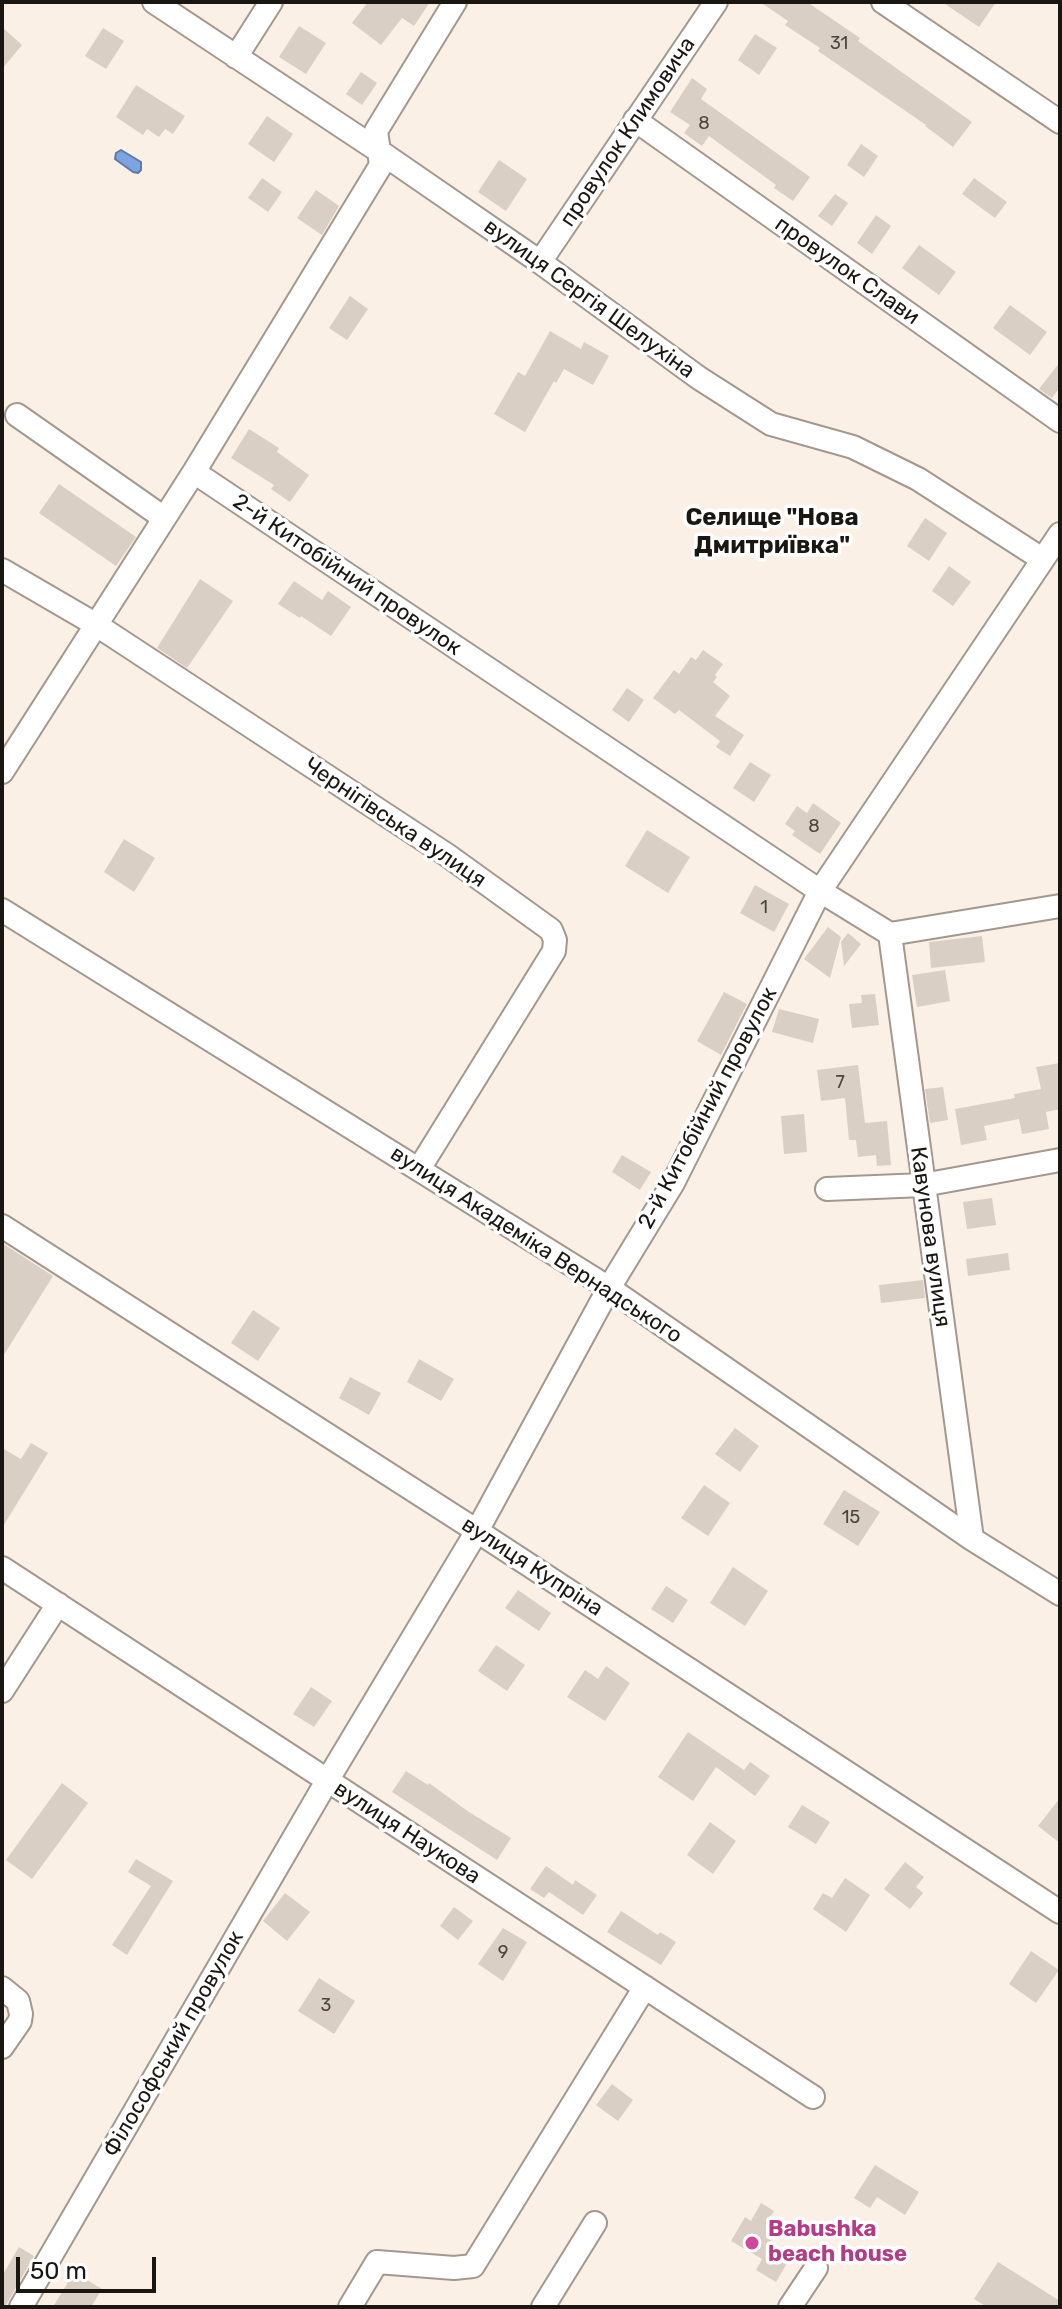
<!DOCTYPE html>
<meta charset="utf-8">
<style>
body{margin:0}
#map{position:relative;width:1062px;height:2309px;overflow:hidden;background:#fbf0e5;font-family:Rubik,sans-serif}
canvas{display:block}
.frame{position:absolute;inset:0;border:4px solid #1a1713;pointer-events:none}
.scale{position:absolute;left:16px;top:2257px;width:140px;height:36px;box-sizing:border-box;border:4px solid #1a1713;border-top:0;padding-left:10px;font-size:24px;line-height:28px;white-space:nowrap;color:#1a1713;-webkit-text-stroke:6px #fff;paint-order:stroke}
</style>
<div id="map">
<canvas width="1062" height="2309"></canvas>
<div class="frame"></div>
<div class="scale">50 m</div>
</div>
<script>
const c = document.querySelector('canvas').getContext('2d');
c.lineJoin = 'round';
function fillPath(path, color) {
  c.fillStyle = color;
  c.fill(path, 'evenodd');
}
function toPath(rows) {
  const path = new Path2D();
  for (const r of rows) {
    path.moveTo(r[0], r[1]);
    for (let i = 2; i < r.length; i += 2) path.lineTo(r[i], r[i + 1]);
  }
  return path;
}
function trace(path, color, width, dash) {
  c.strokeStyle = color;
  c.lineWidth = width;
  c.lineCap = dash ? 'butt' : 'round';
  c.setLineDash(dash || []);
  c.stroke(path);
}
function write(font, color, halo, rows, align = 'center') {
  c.font = font + ' Rubik,sans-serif';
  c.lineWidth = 7;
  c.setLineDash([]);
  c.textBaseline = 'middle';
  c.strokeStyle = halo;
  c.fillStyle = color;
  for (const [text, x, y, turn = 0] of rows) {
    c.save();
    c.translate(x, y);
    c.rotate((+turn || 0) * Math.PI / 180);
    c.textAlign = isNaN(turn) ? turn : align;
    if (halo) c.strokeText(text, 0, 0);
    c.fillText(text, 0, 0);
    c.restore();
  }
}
const water = toPath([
 [121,150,141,162,141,170,138,173,133,172,115,159,116,153,121,150]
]);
fillPath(water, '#7ca4e2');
trace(water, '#5f7aa4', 2);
fillPath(toPath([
 [368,2,430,2,414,26,402,18,381,45,352,23],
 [760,2,807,2,860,38,858,41,972,122,953,147,925,126,926,125,818,51,820,48,785,25,788,21],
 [942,2,996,2,979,27],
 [299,26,326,43,306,74,279,57],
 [2,27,22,45,2,69],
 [103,28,124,41,106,69,85,56],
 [755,34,777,48,759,75,738,60],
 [361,72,377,83,362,105,346,94],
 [692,78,707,89,701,99,810,177,793,201,774,188,776,185,709,136,702,146,684,133,690,125,670,112],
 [136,85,185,116,173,134,165,129,159,137,147,129,143,135,116,117],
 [267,116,293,134,274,162,248,144],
 [861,144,878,156,864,177,847,165],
 [499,160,527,179,506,211,478,192],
 [262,178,282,192,268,212,248,198],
 [974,178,1007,202,995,218,962,194],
 [316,190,339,206,322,235,297,218],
 [835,194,848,203,832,226,818,216],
 [876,215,891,226,872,254,857,243],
 [919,245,956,272,939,295,902,268],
 [350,296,368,309,347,340,329,328],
 [1010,305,1047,332,1030,355,993,328],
 [550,331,581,349,584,342,609,356,593,385,564,369,556,383,554,381,525,432,494,414,518,372,525,376],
 [1060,362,1060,387,1052,398,1039,389],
 [249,429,279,448,277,452,309,475,290,502,271,489,274,485,231,458],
 [59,484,136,537,116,566,39,513],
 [925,518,947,533,929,561,907,546],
 [949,566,971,582,953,606,932,591],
 [200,579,233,601,187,668,157,648],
 [294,581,322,600,328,591,351,607,331,636,301,616,300,618,278,604],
 [703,650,723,664,715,675,717,677,713,682,730,696,715,716,744,735,730,756,716,747,720,741,679,710,675,714,653,698,674,670,679,674,691,657,696,660],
 [627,688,644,700,629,722,612,710],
 [750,762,771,775,754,802,733,788],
 [813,803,841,823,820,854,792,835,795,831,785,824,797,806,807,813],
 [647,830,690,857,668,893,625,866],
 [124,839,155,858,134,892,104,872],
 [755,885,789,904,774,932,740,913],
 [828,927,841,937,830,978,804,959],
 [848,933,861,944,844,966,841,942],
 [982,936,985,962,931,968,929,942],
 [945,970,950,1001,917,1007,912,975],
 [724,992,747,1004,721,1055,697,1041],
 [875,994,879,1025,852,1028,849,1004,862,1003,861,995],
 [779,1009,819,1019,813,1043,772,1032],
 [1060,1063,1060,1109,1046,1112,1049,1129,1022,1134,1019,1119,984,1126,987,1140,961,1145,955,1109,1015,1098,1014,1094,1041,1089,1036,1067],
 [858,1065,865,1123,887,1121,891,1165,877,1166,876,1155,858,1157,856,1140,849,1140,845,1098,821,1101,817,1070],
 [943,1087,948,1120,930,1123,925,1089],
 [804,1114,807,1152,784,1154,781,1116],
 [622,1155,651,1172,640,1190,612,1172],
 [992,1198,996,1225,967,1229,963,1202],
 [2,1243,53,1276,2,1358],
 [1008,1253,1010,1270,968,1276,966,1259],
 [923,1280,925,1298,881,1303,879,1285],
 [253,1310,280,1328,258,1361,231,1343],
 [419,1359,454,1379,441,1401,407,1382],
 [350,1377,381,1393,369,1415,339,1398],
 [735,1428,759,1446,740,1472,715,1454],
 [31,1443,48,1453,2,1528,2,1448,21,1459],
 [704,1485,730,1503,708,1536,681,1518],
 [844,1490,880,1512,858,1546,823,1524],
 [733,1567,768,1591,745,1626,710,1603],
 [666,1586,688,1600,673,1623,651,1609],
 [518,1590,551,1613,539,1631,505,1608],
 [496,1645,525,1665,507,1691,478,1671],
 [606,1666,630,1683,605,1721,567,1697,585,1670,598,1679],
 [311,1687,332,1701,314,1727,293,1714],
 [688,1732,744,1770,750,1762,770,1776,755,1796,716,1767,693,1801,658,1777],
 [406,1771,428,1785,429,1783,469,1812,511,1838,497,1860,392,1792],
 [62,1783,88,1803,32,1879,6,1860],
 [1060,1798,1060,1843,1038,1826],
 [802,1805,830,1822,816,1844,788,1827],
 [710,1822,736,1841,713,1874,687,1855],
 [136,1859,173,1881,127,1955,112,1945,151,1886,128,1872],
 [905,1862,924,1877,916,1887,923,1893,910,1909,884,1889],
 [546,1866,573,1885,575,1880,597,1895,583,1915,549,1892,544,1898,530,1889],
 [845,1878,870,1895,846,1932,813,1909,823,1893,832,1898],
 [285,1893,310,1912,287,1941,263,1921],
 [454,1907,473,1921,458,1940,440,1926],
 [621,1911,658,1935,660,1932,676,1942,661,1965,607,1932],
 [503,1928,527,1942,503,1981,478,1964],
 [1031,1951,1059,1970,1036,2003,1009,1984],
 [319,1978,355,2001,334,2034,298,2011],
 [612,2084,633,2100,618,2121,596,2105],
 [875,2165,919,2192,905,2215,877,2197,870,2208,854,2198],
 [761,2203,774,2211,766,2224,777,2231,769,2245,790,2258,776,2282,756,2270,762,2259,731,2241,745,2217,751,2221],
 [19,2247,34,2256,5,2307,2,2307,2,2276],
 [998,2262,1060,2301,1060,2307,987,2307,974,2299],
 [74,2272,102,2289,91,2307,53,2307]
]), '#d9cfc4');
const minor = toPath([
 [154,2,379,151,540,262,699,378,771,424,853,447,918,479,1042,559],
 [883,2,1060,122],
 [236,57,271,2],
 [635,120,1060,421],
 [540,262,716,2],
 [17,415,164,518],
 [194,472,820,891,890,934,1060,906],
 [2,570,95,624,447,855,551,930,555,940,554,951,419,1169],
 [2,772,194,472,381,165,376,131,455,2],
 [2,910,609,1288,972,1539,1060,1594],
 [890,934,972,1539],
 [827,1189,923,1185,1060,1160],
 [2,1226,477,1531,1060,1912],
 [2,1568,813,2097],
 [2,1691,58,1604],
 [2,1988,18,2001,21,2014,20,2021,2,2047],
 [21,2307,327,1781,477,1531,609,1288,673,1183,820,891,1060,534],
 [350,2307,377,2262,454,2268,473,2266,645,1987],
 [543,2307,595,2223],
 [790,2307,816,2268]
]);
trace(minor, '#a2988e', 26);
trace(minor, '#fff', 22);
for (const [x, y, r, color] of [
 [752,2243,8,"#d1479c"]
]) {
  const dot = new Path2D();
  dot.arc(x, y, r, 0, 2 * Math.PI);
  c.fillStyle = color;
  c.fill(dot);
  trace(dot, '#fff', 3);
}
write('18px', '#4a453f', null, [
 ["31",839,44],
 ["8",704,124],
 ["8",814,827],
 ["1",764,908],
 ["7",840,1083],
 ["15",851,1518],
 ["9",503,1953],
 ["3",326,2006]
]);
write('22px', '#1a1713', '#fff', [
 ["провулок Климовича",628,132,-56],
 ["провулок Слави",847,271,35],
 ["вулиця Сергія Шелухіна",589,299,36],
 ["2-й Китобійний провулок",347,575,34],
 ["Чернігівська вулиця",395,823,34],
 ["2-й Китобійний провулок",708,1108,-62],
 ["Кавунова вулиця",930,1237,82],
 ["вулиця Академіка Вернадського",536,1245,33],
 ["вулиця Купріна",532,1567,33],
 ["вулиця Наукова",407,1833,33],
 ["Філософський провулок",174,2044,-60]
]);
write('bold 22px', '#b23c85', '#fff', [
 ["Babushka",768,2230],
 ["beach house",768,2255]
], 'left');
write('bold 24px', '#1a1713', '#fff', [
 ["Селище \"Нова",772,518],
 ["Дмитриївка\"",772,546]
]);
</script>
